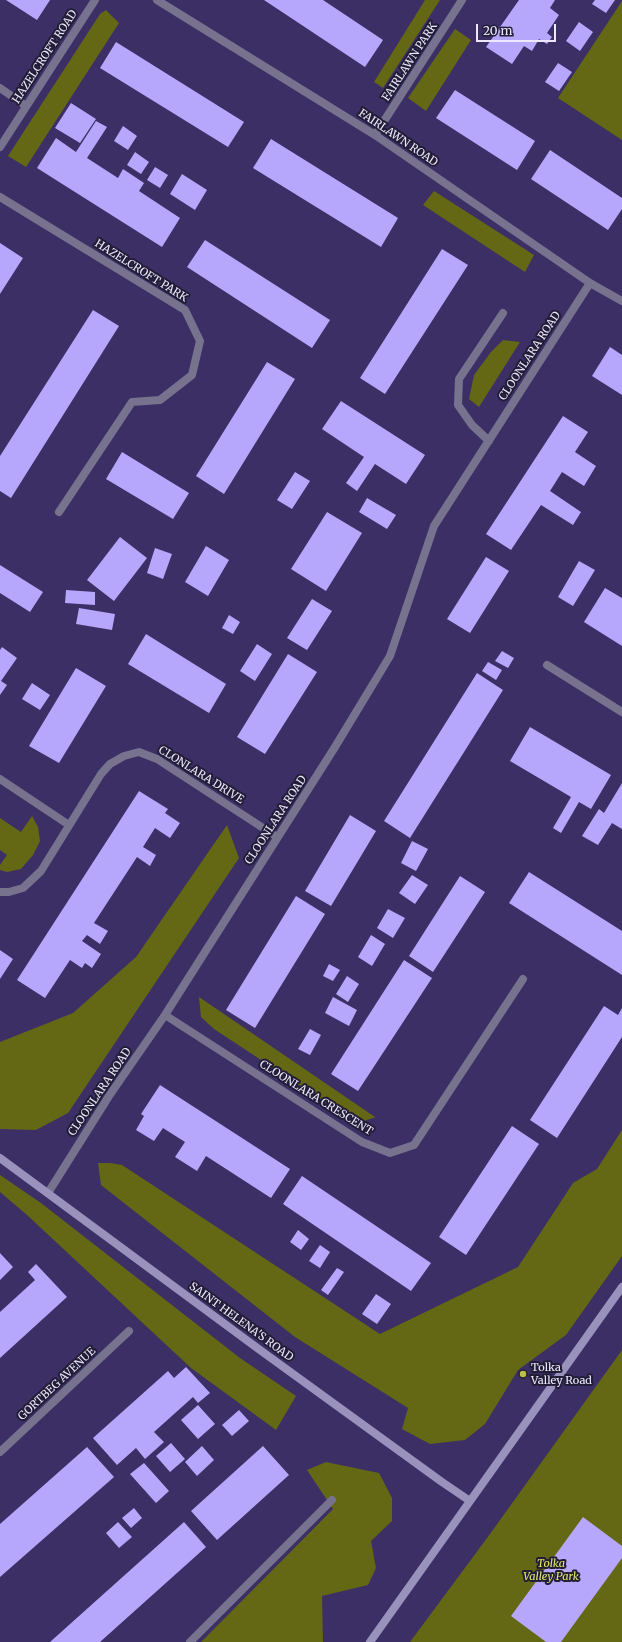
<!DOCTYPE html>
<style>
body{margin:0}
#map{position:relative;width:622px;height:1642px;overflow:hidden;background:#3c2f66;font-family:Merriweather,serif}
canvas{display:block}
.scale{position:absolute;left:476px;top:24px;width:80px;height:18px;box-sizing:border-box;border:2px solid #ece9fe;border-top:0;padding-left:5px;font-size:12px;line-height:14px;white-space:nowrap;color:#ece9fe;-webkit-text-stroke:3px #221d36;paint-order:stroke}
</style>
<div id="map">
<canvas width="622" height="1642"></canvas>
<div class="scale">20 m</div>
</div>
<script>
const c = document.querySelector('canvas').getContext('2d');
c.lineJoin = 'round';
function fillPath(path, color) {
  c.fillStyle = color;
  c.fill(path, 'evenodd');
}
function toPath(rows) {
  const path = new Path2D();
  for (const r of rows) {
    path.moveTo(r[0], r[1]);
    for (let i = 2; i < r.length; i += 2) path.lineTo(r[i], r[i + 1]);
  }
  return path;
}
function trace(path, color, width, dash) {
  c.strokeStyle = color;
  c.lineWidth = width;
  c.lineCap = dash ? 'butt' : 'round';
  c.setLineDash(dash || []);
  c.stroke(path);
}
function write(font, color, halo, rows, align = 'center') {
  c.font = font + ' Merriweather,serif';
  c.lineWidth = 4;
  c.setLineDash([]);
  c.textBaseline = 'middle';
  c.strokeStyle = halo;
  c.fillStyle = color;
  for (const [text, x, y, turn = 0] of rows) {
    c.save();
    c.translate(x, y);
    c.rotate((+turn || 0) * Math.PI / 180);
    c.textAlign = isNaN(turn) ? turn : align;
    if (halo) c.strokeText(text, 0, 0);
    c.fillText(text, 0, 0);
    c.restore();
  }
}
fillPath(toPath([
 [425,0,440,0,383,88,374,82],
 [622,1,622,140,558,98],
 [106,10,119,23,26,167,8,156,100,14],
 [455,29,471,40,426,111,408,98],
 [434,191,534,255,525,272,423,205],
 [503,340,520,342,479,407,469,399,474,375,491,352],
 [32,816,38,827,40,841,33,855,21,869,7,872,0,870,0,865,7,855,0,850,0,818,21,832],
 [227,825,239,858,68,1113,36,1130,0,1129,0,1042,73,1013,136,957],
 [199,997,375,1117,376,1117,361,1122,340,1112,214,1029,201,1017],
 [622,1130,622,1256,566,1335,518,1370,485,1424,465,1440,430,1444,402,1429,408,1408,295,1337,101,1185,98,1163,110,1163,122,1165,380,1334,518,1267,573,1183,597,1169],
 [0,1175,41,1203,240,1358,296,1396,276,1430,191,1368,27,1215,0,1192],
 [622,1350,622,1642,410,1642,490,1534],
 [326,1462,379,1473,392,1498,392,1521,371,1541,376,1568,368,1585,322,1596,323,1642,201,1642,333,1509,307,1470]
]), '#646714');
fillPath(toPath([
 [6,0,50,0,37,20],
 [264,0,323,0,383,40,365,67],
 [519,0,555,0,550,8,559,15,547,33,552,37,547,44,539,39,532,51,524,46,512,64,486,47],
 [595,0,615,0,606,13,592,4],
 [579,22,593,32,580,51,566,41],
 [116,42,244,122,228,147,100,68],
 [558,63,572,72,559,91,545,82],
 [455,90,535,141,517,170,436,118],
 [71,103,96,119,80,143,55,128],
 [96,121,107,127,87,158,118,178,123,169,144,183,139,191,180,218,162,247,37,168,56,138,76,152],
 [123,126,137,136,128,150,114,141],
 [271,139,398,218,381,247,253,168],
 [550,150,622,198,622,209,608,230,531,179],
 [135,152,149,162,141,174,127,165],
 [155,167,168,175,160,188,147,180],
 [182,174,207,190,195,210,170,194],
 [205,240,330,320,312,348,187,267],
 [0,243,23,258,0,294],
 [442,249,468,265,385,394,360,378],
 [93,310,119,326,11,498,0,491,0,456],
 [610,347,622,355,622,395,592,376],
 [267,362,295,379,224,494,196,476],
 [341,401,425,455,406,484,375,464,357,491,346,483,364,457,322,429],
 [563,416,588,432,575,452,596,466,584,486,562,472,550,491,581,512,573,525,541,505,511,550,486,534],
 [122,452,189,493,173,519,106,479],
 [295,472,310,481,292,509,277,500],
 [367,498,396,515,387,529,359,512],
 [327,512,362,533,326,591,291,569],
 [120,537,147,558,114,601,87,580],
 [206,546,229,560,208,596,185,582],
 [155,548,172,554,163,579,147,573],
 [486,557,509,571,470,633,447,619],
 [579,561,595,570,573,606,558,597],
 [0,565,43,592,30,612,0,593],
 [605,588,622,598,622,646,584,622],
 [66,590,95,592,95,605,65,603],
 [312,599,332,611,307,650,287,638],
 [79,608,115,614,112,630,76,624],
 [229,615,240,622,233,634,222,628],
 [146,634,226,684,209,713,128,664],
 [257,644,272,654,255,681,240,671],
 [2,647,17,658,1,681,7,685,0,695,0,650],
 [502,651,514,658,508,668,495,661],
 [288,654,317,672,265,754,237,737],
 [488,662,502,670,496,680,482,671],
 [76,668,106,686,59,763,29,746],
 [477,673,503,690,410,838,384,821],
 [32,683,50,695,40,710,22,699],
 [530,727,611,775,591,809,579,802,561,833,553,828,571,797,510,761],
 [622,783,622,829,612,823,598,845,582,836,599,809,604,813],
 [139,791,168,809,165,813,180,823,170,838,155,828,143,847,156,855,150,866,137,857,94,923,108,931,100,944,87,935,82,941,101,954,92,968,85,963,82,968,70,960,45,998,17,980],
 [350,815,376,831,331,906,305,891],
 [412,841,428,849,416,871,401,863],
 [529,872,622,931,622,975,509,903],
 [412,875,428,885,415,904,399,893],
 [460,876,485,892,433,972,409,956],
 [296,896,325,914,255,1028,226,1010],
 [388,909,405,918,393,938,377,928],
 [371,935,385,944,372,966,358,957],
 [0,950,13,959,0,979],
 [404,960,432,978,358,1091,331,1074],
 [329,964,340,970,333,981,323,976],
 [347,976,359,984,348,1002,336,994],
 [333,997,357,1010,349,1026,325,1013],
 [604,1006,618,1015,622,1008,622,1037,557,1138,530,1120],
 [310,1029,321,1035,310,1055,298,1049],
 [160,1085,290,1169,271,1198,206,1156,197,1171,175,1157,185,1142,163,1128,154,1141,136,1130,144,1116,141,1114],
 [512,1126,539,1144,466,1255,439,1237],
 [302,1176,431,1263,411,1291,283,1204],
 [298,1230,309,1239,301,1250,290,1242],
 [320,1245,330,1252,320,1268,309,1261],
 [0,1253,13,1267,0,1280],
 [36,1264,67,1297,0,1358,0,1312,35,1280,28,1272],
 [337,1268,344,1272,328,1295,321,1290],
 [376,1294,391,1304,377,1324,362,1314],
 [186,1367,210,1393,198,1403,193,1397,154,1432,164,1442,145,1459,136,1448,117,1465,93,1438,168,1371,174,1378],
 [198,1405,215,1424,198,1439,181,1420],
 [239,1410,249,1421,232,1436,222,1425],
 [171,1443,185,1459,170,1472,156,1456],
 [202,1446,214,1460,197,1476,185,1462],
 [263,1446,289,1475,217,1540,191,1511],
 [87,1447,114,1477,0,1577,0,1524],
 [144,1463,169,1491,156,1503,130,1474],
 [134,1508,142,1518,131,1528,122,1518],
 [583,1517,622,1546,622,1558,561,1642,546,1642,511,1616],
 [118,1522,132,1537,119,1548,106,1533],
 [184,1522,206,1547,100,1642,50,1642]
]), '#b7a7fc');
trace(toPath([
 [157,0,375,135,590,283,622,301],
 [0,88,26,106],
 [375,135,462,0],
 [0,147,95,0],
 [0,197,185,310,200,341,192,375,160,400,132,402,59,512],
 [489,441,472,425,458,405,459,379,503,313],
 [547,665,622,712],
 [0,779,69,825],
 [0,892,9,892,23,888,41,871,101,774,110,764,124,756,139,752,157,759,277,837],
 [165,1015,362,1142,390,1153,414,1145,523,979],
 [48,1193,109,1096,165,1015,335,747,390,656,434,526,590,283],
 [0,1452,129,1331],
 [190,1642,332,1500]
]), '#77738e', 8);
trace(toPath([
 [0,1158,260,1350,442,1482,470,1501],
 [370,1642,622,1287]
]), '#9992bd', 8);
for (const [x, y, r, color] of [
 [523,1374,4,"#bac045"]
]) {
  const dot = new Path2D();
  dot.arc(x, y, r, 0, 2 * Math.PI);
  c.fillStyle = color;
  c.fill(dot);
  trace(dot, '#221d36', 1.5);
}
write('11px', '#ece9fe', '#221d36', [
 ["HAZELCROFT ROAD",45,57,-57],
 ["FAIRLAWN PARK",410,62,-57],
 ["FAIRLAWN ROAD",398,138,34],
 ["HAZELCROFT PARK",141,271,32],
 ["CLOONLARA ROAD",530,356,-57],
 ["CLONLARA DRIVE",201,775,32],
 ["CLOONLARA ROAD",276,820,-57],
 ["CLOONLARA ROAD",100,1092,-56],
 ["CLOONLARA CRESCENT",316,1098,32],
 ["SAINT HELENA'S ROAD",241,1322,36],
 ["GORTBEG AVENUE",57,1384,-43]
]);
write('11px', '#ece9fe', '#221d36', [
 ["Tolka",531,1368],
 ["Valley Road",531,1381]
], 'left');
write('italic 11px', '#e5ec6c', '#221d36', [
 ["Tolka",551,1564],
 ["Valley Park",551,1577]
]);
</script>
